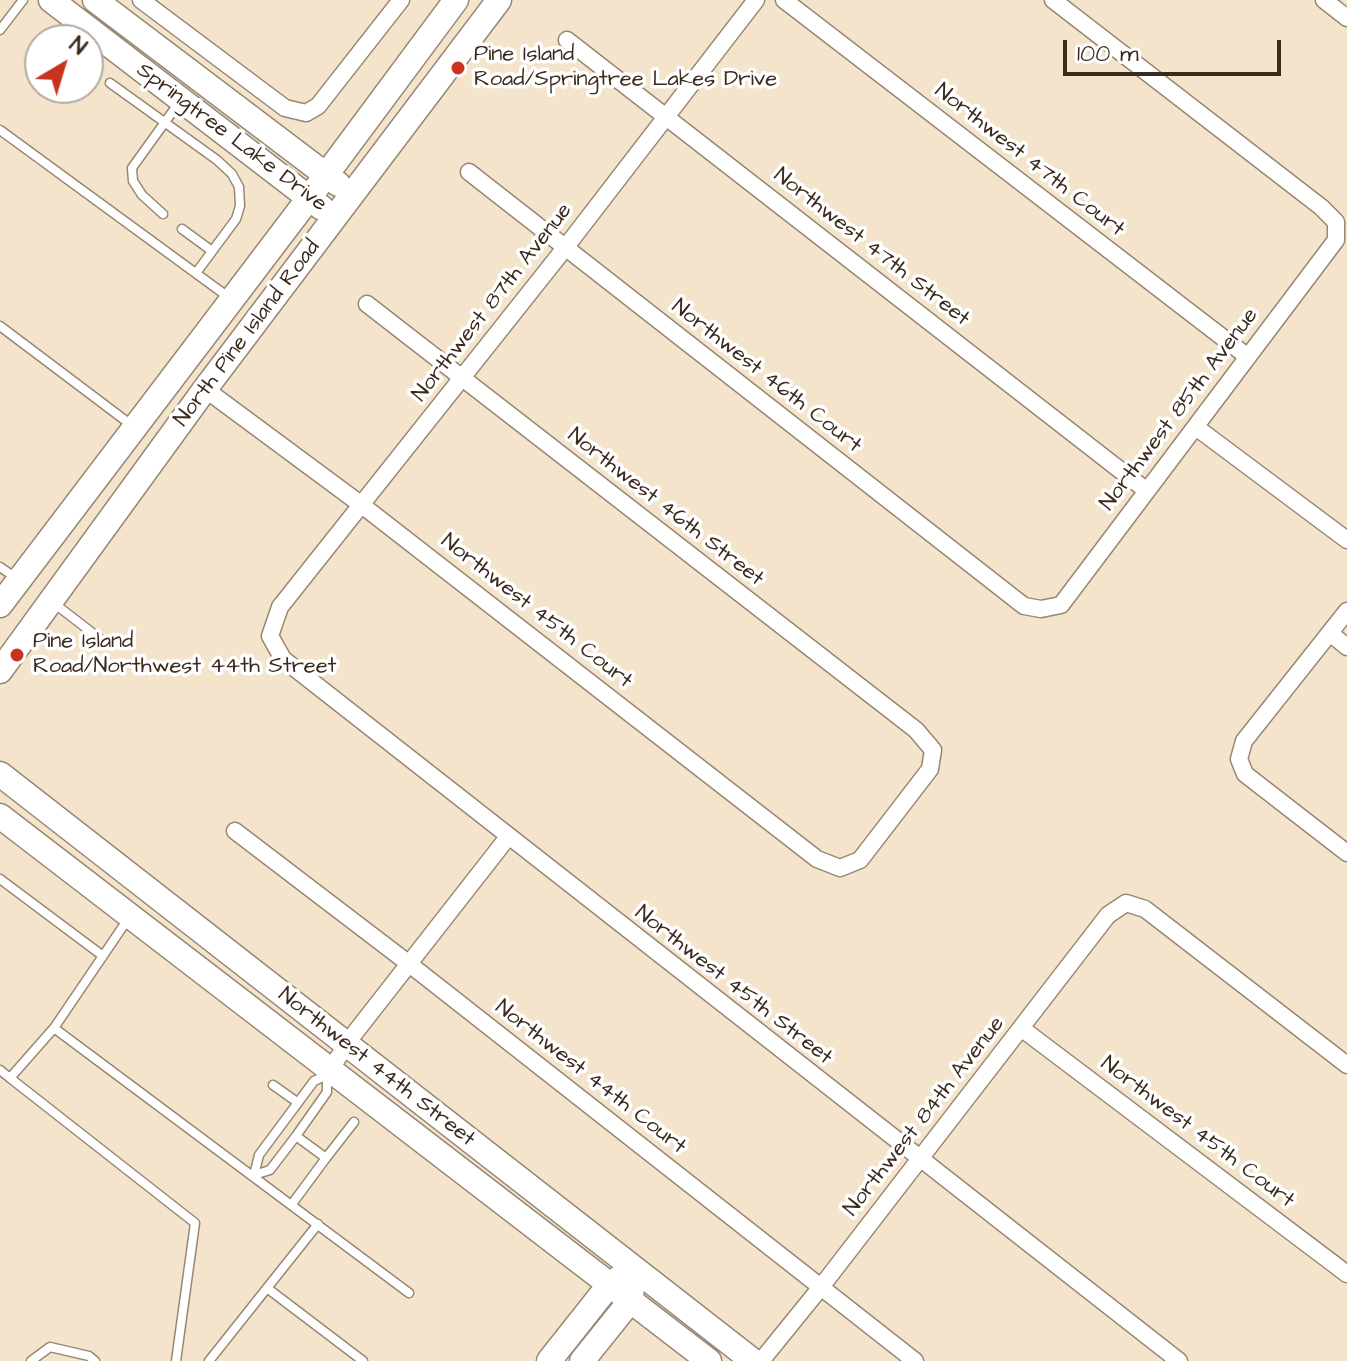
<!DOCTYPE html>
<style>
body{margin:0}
#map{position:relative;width:1347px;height:1361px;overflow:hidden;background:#f3e4cb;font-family:"Architects Daughter",sans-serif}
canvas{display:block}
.north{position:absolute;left:24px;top:24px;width:80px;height:80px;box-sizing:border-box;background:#fff;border:2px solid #b1aaa5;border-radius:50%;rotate:38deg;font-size:22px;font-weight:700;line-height:32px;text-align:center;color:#3b2a1e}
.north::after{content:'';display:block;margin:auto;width:28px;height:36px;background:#c8321e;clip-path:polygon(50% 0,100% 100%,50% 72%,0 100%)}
.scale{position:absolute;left:1063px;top:40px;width:218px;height:36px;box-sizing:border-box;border:4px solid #3b2a1e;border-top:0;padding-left:10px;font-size:24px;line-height:28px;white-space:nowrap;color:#3b2a1e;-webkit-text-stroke:6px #fff;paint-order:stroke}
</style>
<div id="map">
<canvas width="1347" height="1361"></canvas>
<div class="north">N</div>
<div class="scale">100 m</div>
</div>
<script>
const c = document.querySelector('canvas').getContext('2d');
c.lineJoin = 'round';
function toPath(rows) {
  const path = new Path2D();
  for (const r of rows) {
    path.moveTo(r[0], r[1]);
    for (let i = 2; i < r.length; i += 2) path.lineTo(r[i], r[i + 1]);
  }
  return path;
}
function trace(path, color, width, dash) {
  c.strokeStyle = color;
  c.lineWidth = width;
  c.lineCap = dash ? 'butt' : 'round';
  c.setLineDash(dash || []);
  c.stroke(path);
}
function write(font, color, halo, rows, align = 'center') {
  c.font = font + ' "Architects Daughter",sans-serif';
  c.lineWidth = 7;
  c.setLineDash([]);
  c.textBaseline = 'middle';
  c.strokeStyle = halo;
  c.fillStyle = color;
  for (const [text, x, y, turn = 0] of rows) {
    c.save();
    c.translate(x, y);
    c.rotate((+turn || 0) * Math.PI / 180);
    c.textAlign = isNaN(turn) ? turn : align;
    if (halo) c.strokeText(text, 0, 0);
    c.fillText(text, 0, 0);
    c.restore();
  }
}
const lane = toPath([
 [0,30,23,0],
 [110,83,217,160,232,174,239,187,240,206,236,219,196,273],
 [0,130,231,299],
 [163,214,142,195,133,181,132,168,178,104],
 [182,229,212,251],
 [0,326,134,427],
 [0,567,16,578],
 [55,604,99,638],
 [0,879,103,956],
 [128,919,54,1028,409,1293],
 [54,1028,10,1078,195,1223,176,1361],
 [0,1070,10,1078],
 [273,1085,297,1102],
 [326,1158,354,1122],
 [254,1175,270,1170,296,1136,327,1092,327,1075],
 [254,1175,259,1155,314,1081,327,1075],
 [292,1204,326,1158,296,1136],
 [318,1224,267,1288,363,1361],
 [31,1361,50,1347,89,1356,95,1361],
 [209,1361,267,1288]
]);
const street = toPath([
 [141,0,285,108,306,113,318,106,401,0],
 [756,0,565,248,280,607,270,636,283,659,1179,1361],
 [784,0,1248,357],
 [1324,0,1347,18],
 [567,40,1147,491],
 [469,172,1024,606,1041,609,1061,605,1336,240,1336,222,1321,207,1053,0],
 [205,389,363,506,817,859,840,868,860,860,930,769,933,750,916,730,367,304],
 [1197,428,1347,540],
 [1347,611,1244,741,1239,759,1245,774,1347,853],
 [1330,633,1347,647],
 [235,831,408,963,915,1361],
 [1021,1028,1347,1274],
 [331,1068,354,1034,508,837],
 [761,1361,821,1287,1108,915,1126,903,1145,909,1347,1065]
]);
const secondary = toPath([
 [51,0,322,208],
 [95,0,338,184],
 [0,605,309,198,456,0],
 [0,671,205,389,499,0],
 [0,774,753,1361],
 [0,816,709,1361],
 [549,1361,610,1284,622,1276],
 [582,1361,631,1300,632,1284]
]);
trace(lane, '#978774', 11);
trace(street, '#978774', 19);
trace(secondary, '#978774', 27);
trace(lane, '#fff', 8);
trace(street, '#fff', 16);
trace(secondary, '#fff', 24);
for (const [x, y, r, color] of [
 [458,68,8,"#c8321e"],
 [17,655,8,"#c8321e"]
]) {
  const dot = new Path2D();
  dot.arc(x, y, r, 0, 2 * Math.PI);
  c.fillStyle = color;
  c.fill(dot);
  trace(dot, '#fff', 3);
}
write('22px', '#3b2a1e', '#fff', [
 ["Pine Island",474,55],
 ["Road/Springtree Lakes Drive",474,80],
 ["Pine Island",33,642],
 ["Road/Northwest 44th Street",33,667]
], 'left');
write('22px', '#3b2a1e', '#fff', [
 ["Springtree Lake Drive",231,138,37],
 ["Northwest 47th Court",1029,161,38],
 ["Northwest 47th Street",871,248,38],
 ["Northwest 87th Avenue",493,303,-52],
 ["North Pine Island Road",248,334,-53],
 ["Northwest 46th Court",766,377,38],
 ["Northwest 85th Avenue",1180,410,-53],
 ["Northwest 46th Street",665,508,38],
 ["Northwest 45th Court",536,612,38],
 ["Northwest 45th Street",733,986,38],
 ["Northwest 44th Street",376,1068,38],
 ["Northwest 44th Court",590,1078,38],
 ["Northwest 84th Avenue",925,1117,-52],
 ["Northwest 45th Court",1197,1133,37]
]);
</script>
